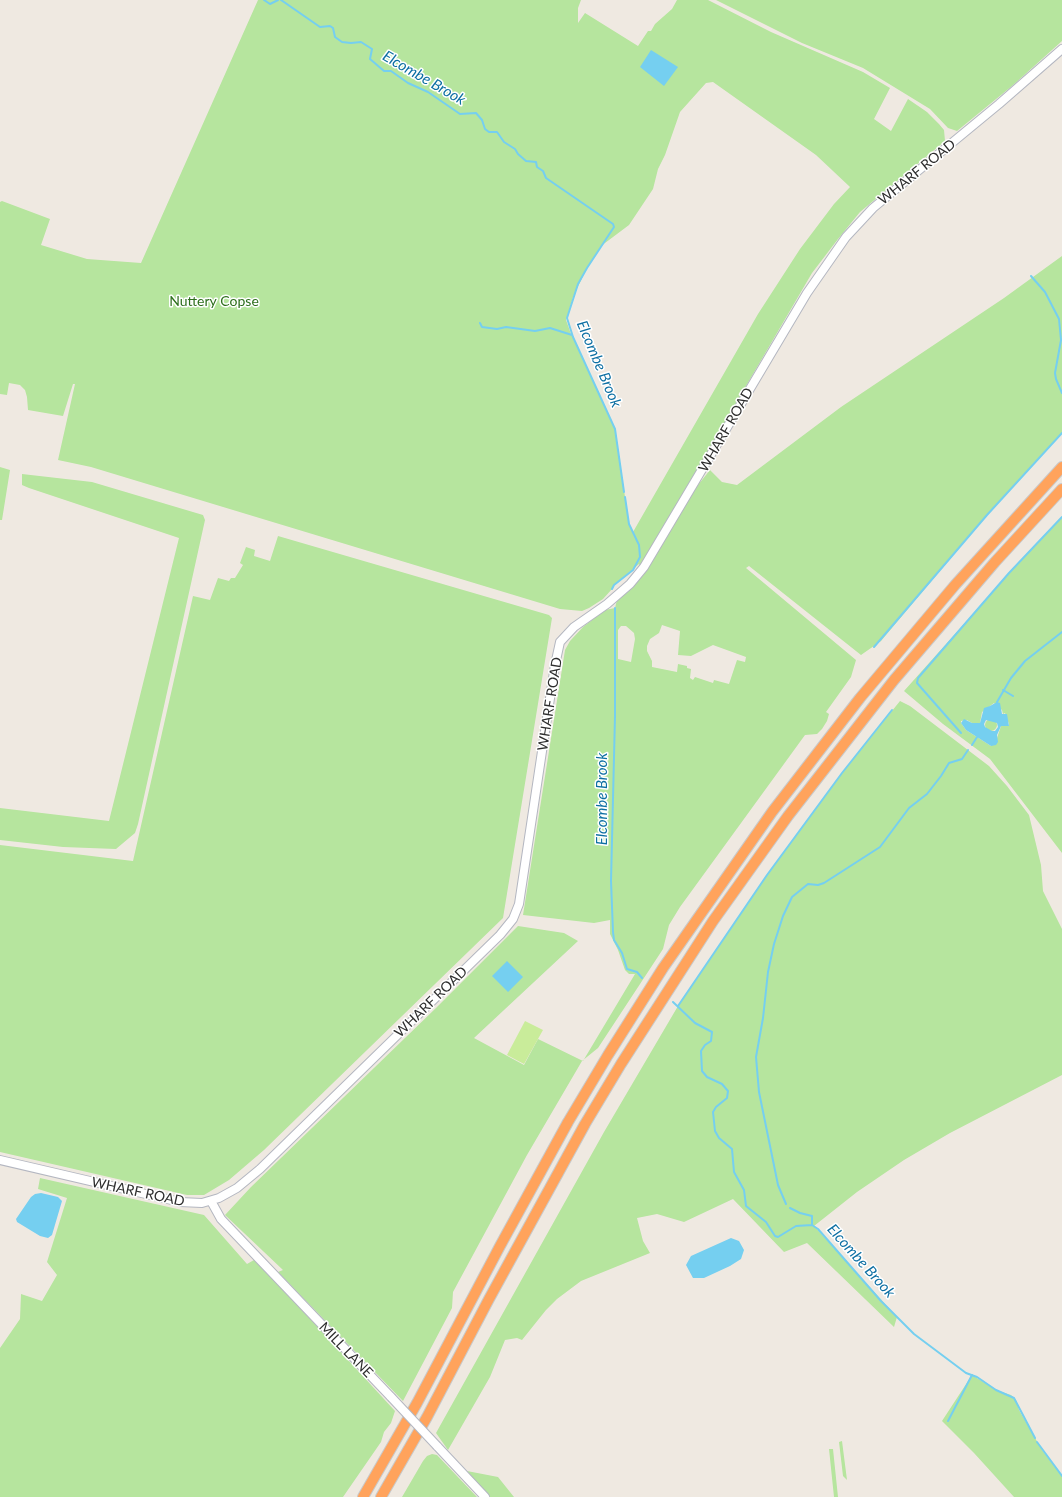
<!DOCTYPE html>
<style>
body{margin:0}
canvas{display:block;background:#efe9e1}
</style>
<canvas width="1062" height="1497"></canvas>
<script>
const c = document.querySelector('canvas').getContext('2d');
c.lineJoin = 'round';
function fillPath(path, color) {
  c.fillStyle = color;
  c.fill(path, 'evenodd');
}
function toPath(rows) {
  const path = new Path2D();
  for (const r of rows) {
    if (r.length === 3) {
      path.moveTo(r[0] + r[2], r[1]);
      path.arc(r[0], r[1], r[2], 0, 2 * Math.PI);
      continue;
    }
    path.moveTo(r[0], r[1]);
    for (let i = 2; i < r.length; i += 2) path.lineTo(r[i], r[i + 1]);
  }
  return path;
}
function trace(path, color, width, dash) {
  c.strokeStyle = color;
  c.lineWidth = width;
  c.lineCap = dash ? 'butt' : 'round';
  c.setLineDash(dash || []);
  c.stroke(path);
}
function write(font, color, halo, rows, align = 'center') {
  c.font = font + ' Lato,sans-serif';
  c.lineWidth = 3;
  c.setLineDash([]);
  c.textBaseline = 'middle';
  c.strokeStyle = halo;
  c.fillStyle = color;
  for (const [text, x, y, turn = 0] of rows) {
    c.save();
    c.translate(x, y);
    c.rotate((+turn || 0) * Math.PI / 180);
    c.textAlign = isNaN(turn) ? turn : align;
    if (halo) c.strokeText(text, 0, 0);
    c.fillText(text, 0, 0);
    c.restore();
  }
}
fillPath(toPath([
 [258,0,581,0,578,8,578,23,585,13,638,46,648,31,651,31,655,24,672,9,677,0,708,0,771,32,863,72,890,88,874,119,891,131,908,99,927,112,939,124,944,130,945,141,860,212,838,239,812,273,680,499,694,490,710,470,722,482,737,485,841,407,1004,298,1062,256,1062,433,987,515,881,641,861,655,749,566,746,568,856,660,851,677,826,712,829,714,827,721,822,729,817,734,805,735,680,907,669,925,663,949,598,1048,582,1061,527,1155,453,1292,452,1308,403,1401,278,1272,283,1270,225,1215,251,1187,436,1008,518,926,564,933,578,941,474,1038,524,1065,538,1039,583,1061,635,974,629,974,625,970,618,950,610,934,610,920,594,923,523,915,565,650,570,641,583,627,605,610,615,608,617,600,629,591,643,571,639,564,614,585,612,589,603,599,589,608,582,611,560,609,91,467,58,460,75,384,73,384,63,416,28,410,27,397,25,390,20,385,9,383,7,395,0,394,0,202,2,201,50,219,41,245,87,259,141,263],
 [713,82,816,155,850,187,834,204,800,249,758,314,633,532,629,524,615,429,572,335,552,329,571,334,566,320,573,297,587,268,601,246,629,225,653,189,658,169,665,155,680,112,706,83],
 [662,625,680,631,678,655,691,656,713,645,746,657,745,662,737,660,729,684,714,680,713,683,695,677,693,680,690,678,691,669,687,668,687,666,678,664,677,672,652,667,652,661,647,651,647,646,650,639,659,633],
 [621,626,626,626,634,633,635,639,631,662,618,659,618,630],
 [716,0,1062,0,1062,41,1012,86,957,131,948,128,930,109,863,68,802,43],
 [0,467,10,470,2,520,0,520],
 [22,474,92,482,203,515,205,520,138,824,135,833,116,849,63,847,0,840,0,808,109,821,179,538,29,488,22,485],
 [1062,518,1062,853,990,759,943,724,904,691,1031,549],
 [994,703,1002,710,1003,714,1005,713,1009,724,1009,726,1001,726,997,738,991,746,966,730,961,723,961,721,967,720,972,723,980,723,982,712],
 [278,536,549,615,552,618,503,918,264,1150,229,1180,204,1195,187,1195,0,1152,0,845,133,861,193,596,210,600,218,578,229,581,231,578,235,578,243,565,240,563,246,547,255,550,254,556,270,561],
 [900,701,910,706,989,766,1007,786,1029,815,1041,865,1043,891,1062,929,1062,1075,950,1133,904,1160,857,1192,814,1226,897,1317,894,1327,807,1243,784,1252,733,1199,684,1222,657,1214,637,1218,643,1241,650,1253,581,1281,557,1299,546,1310,522,1340,517,1338,505,1340,490,1377,448,1450,436,1433,604,1132,678,1006,767,875,842,773],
 [991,725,6],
 [40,1178,204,1215,247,1264,254,1260,303,1311,395,1411,391,1423,384,1432,381,1442,343,1497,0,1497,0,1348,20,1319,21,1294,42,1301,57,1275,47,1262,67,1198,38,1189],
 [972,1375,996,1390,1011,1395,1016,1400,1019,1410,1042,1450,1062,1476,1062,1497,1014,1497,974,1453,942,1421],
 [842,1441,847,1480,843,1476,839,1442],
 [829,1449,833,1449,838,1497,834,1497],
 [432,1454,437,1455,477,1497,402,1497,423,1461,427,1456],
 [467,1471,498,1477,514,1497,490,1497]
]), '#b6e59e');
fillPath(toPath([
 [525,1021,543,1030,524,1064,507,1055]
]), '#c9ec9a');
fillPath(toPath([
 [651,50,678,67,664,86,640,67],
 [997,702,1000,703,1002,714,1007,714,1009,726,1001,726,997,735,998,742,996,745,991,746,966,730,961,723,964,719,972,723,980,723,984,708,990,706],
 [986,720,997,723,998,727,995,731,992,731,985,727,984,724],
 [507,961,523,977,508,992,492,976],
 [41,1193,58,1197,62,1201,52,1235,48,1238,40,1236,17,1222,16,1219,31,1197,35,1194],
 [731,1238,739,1241,744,1250,741,1259,730,1266,704,1278,693,1278,686,1265,691,1256]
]), '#75cff0');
trace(toPath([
 [264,0,270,4,278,0],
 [281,0,320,27,330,26,333,28,335,37,342,42,351,43,361,42,372,49,370,59,384,71,391,71,408,83,428,92,460,114,476,113,482,120,485,129,489,132,497,132,504,142,515,149,518,154,526,161,536,162,537,167,543,171,546,178,613,224,614,227,587,268,578,284,567,318,573,337,615,429,624,492],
 [1031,276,1045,292,1059,319,1061,340,1055,373,1056,379,1062,393],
 [480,323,482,327,497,329,506,327,535,331,550,328,572,335],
 [612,589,614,585,633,570,640,557,639,545,629,524,625,497],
 [615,608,615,716,611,881,613,932,614,940,622,953,627,969,637,972,642,978],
 [874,647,987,515,1062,433],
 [1003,690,1013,696],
 [997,702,1011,678,1025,661,1062,632],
 [961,733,917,683,918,678,1009,573,1062,517],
 [972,745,977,737],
 [673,1002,695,1023,712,1032,711,1041,705,1045,701,1051,702,1071,707,1077,722,1084,728,1091,727,1098,716,1107,713,1112,715,1131,719,1138,732,1149,734,1172,744,1190,746,1206,766,1222,775,1236,778,1237,796,1226,812,1225,818,1229,881,1301,914,1334,966,1373,977,1377,996,1390,1014,1398,1035,1438],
 [678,1006,767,875,842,773,892,710],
 [786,1204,778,1185,759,1092,756,1057,763,1018,768,972,774,944,783,916,792,897,808,884,818,885,824,883,880,847,909,808,927,794,941,776,949,763,962,759,968,750],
 [790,1208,800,1213,812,1216,812,1225],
 [948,1421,972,1375],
 [1037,1442,1062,1476]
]), '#75cff0', 2);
const secondary = toPath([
 [0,1160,180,1202,202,1203,219,1198,237,1188,260,1169,500,935,513,919,519,904,555,665,560,642,574,627,607,604,630,584,644,567,807,293,846,237,873,208,999,104,1062,49],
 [211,1201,221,1219,391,1397],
 [437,1446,485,1497]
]);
const highway = toPath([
 [363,1497,417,1403,500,1246,568,1122,608,1055,663,968,772,812,860,698,955,585,1062,467],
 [381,1497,427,1417,489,1299,585,1124,621,1064,713,921,788,816,894,680,995,562,1062,489]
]);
trace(secondary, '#b4b7c1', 10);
trace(highway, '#c9c9c9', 12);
trace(secondary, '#fff', 8);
trace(highway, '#ffa35c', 10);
const secondaryBridge = toPath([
 [391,1397,437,1446]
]);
trace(secondaryBridge, '#b4b7c1', 10, []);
trace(secondaryBridge, '#fff', 8);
write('14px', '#2e2e2e', '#fff', [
 ["WHARF ROAD",917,172,-39],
 ["WHARF ROAD",726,430,-60],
 ["WHARF ROAD",550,704,-81],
 ["WHARF ROAD",431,1002,-44],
 ["WHARF ROAD",138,1192,12],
 ["MILL LANE",346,1350,46]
]);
write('14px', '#2c6e1b', '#fff', [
 ["Nuttery Copse",214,301]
]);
write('italic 15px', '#0d6fa3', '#fff', [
 ["Elcombe Brook",424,78,30],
 ["Elcombe Brook",599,364,67],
 ["Elcombe Brook",602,799,-90],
 ["Elcombe Brook",861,1261,48]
]);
</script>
